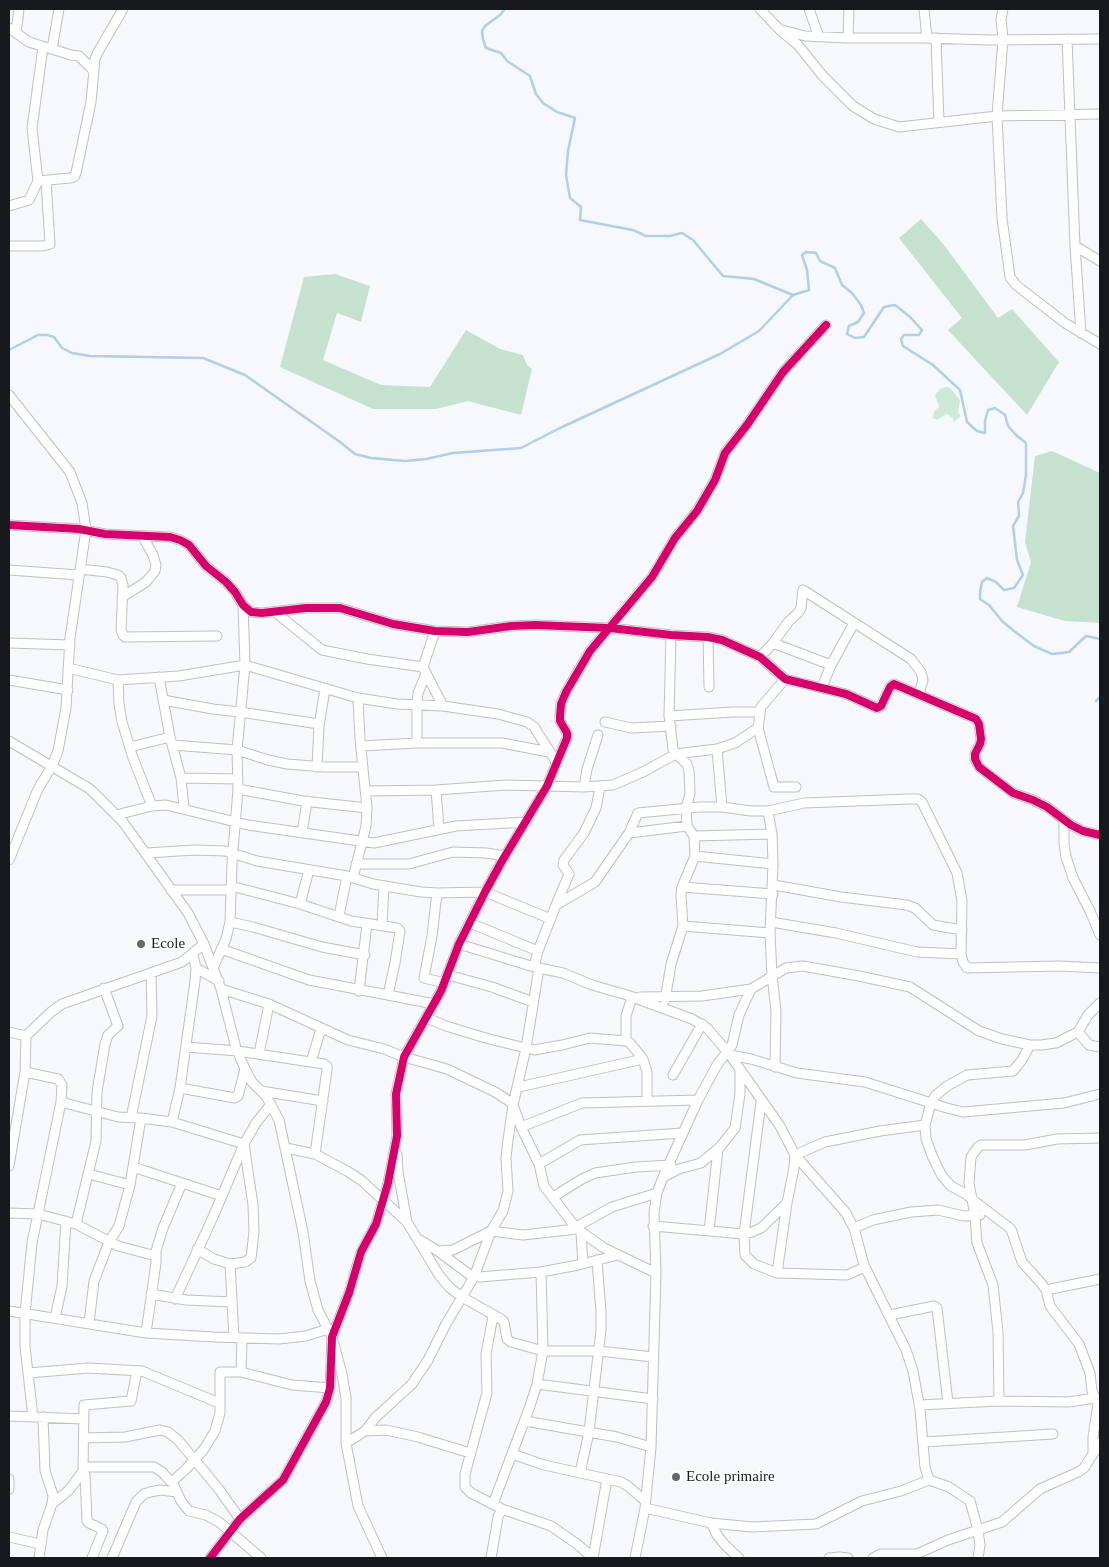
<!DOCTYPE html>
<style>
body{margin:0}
#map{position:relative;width:1109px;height:1567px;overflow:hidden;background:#f6f8fb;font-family:Georgia,serif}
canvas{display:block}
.frame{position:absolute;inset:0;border:10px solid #17191d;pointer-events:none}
</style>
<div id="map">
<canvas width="1109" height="1567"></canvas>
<div class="frame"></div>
</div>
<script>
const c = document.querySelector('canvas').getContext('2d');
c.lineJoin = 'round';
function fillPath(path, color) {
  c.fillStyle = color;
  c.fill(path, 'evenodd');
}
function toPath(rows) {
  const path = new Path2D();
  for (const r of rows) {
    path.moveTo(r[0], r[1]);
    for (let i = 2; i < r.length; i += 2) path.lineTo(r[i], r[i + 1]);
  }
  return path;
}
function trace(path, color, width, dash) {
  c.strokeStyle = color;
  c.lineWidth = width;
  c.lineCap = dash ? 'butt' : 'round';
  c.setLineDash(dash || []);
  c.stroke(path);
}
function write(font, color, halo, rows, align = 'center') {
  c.font = font + ' Georgia,serif';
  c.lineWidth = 4;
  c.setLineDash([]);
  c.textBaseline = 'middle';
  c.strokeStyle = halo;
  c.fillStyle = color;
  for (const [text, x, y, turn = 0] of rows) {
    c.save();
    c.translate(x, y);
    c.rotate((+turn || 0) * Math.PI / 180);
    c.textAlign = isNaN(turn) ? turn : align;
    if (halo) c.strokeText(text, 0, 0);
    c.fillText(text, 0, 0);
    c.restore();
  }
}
fillPath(toPath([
 [946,387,950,388,960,400,958,413,961,416,954,422,953,418,947,414,937,420,933,418,934,412,939,406,935,395,940,389]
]), '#cde9d7');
fillPath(toPath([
 [921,219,944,245,998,318,1012,309,1059,362,1027,415,948,330,962,318,899,238],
 [335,274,370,286,361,322,337,313,323,360,381,385,430,387,466,330,500,349,523,355,527,365,532,369,521,415,468,401,436,409,373,409,280,367,304,277],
 [1052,451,1100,473,1100,623,1065,621,1017,607,1031,562,1025,542,1035,456]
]), '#c5e1d0');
trace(toPath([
 [505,9,500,15,485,26,482,31,483,39,486,48,501,53,507,61,530,76,536,94,543,103,557,112,575,118,568,151,566,175,570,198,581,207,580,220,633,230,646,236,670,236,682,233,693,240,723,276,754,279,793,295,809,290,807,270,802,255,806,252,816,253,820,261,835,268,842,285,852,293,861,305,864,313,858,322,849,326,847,334,855,338,864,337,884,307,895,305,910,317,922,330,919,335,904,335,901,339,903,346,933,365,960,390,967,422,977,431,985,433,985,421,988,410,995,408,1005,415,1008,426,1016,435,1026,443,1026,475,1023,493,1018,502,1019,516,1013,526,1017,560,1023,575,1014,588,1004,590,996,582,987,578,982,582,980,592,980,599,989,605,1002,621,1014,631,1034,646,1052,654,1069,652,1086,636,1100,639],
 [9,350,38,335,47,335,54,337,62,348,72,353,90,356,203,358,245,375,340,442,355,454,371,458,405,461,426,459,453,453,521,448,560,428,720,354,759,331,793,295],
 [1096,701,1100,697]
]), '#afcfea', 2.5);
const street = toPath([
 [760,9,780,30,798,45,822,75,853,106,874,119,899,127,997,116,1100,114],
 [809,9,819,37],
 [924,9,927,38],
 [1003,9,1001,19,1003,39,997,116,1002,218,1010,277,1016,285,1065,323,1100,344],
 [9,28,29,42,71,55,79,56,94,71],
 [782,30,805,36,848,38,925,38,990,40,1100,39],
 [16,33,19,9],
 [848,38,849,9],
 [936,38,939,122],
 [1067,39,1075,246,1081,333],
 [52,49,59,9],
 [38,181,70,178,74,177,76,173,91,102,95,59,98,52,123,9],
 [9,206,29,200,38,181,32,128,43,47],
 [9,246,43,246,50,244,46,181],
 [1075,246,1100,261],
 [9,395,70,472,82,503,86,530,70,638,66,708,58,751,52,766,38,789,9,860],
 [9,525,79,529,105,534,170,537,180,540,189,545,206,566,226,582,235,592,243,605,251,612,262,613,306,608,340,608,393,624,435,631,468,632,511,626,535,625,610,628,671,635,708,637,722,640,760,657,785,679,846,694,877,708,881,706,890,687,894,684,976,719,979,724,981,739,980,744,975,754,975,759,979,767,1013,793,1033,800,1047,807,1071,825,1083,831,1100,835],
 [80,569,107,572,118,575,121,578,123,585,121,630,123,635,125,637,217,636],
 [9,570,79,575],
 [803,590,911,659,921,672,923,680,919,694],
 [122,597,146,582,155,571,156,565,153,555,143,537],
 [275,612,322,650,367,659,423,667],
 [435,631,423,667,443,706,498,714,527,722,534,727,557,763],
 [671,635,669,716,673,749,676,754,687,764,689,771,690,794,686,808,687,826],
 [708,637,709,687],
 [9,643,70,645],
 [773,643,831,665],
 [760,657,773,643,789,621,798,613,801,608,803,590],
 [68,668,118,680,179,676,245,665,358,698,397,704,443,706],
 [159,677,170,737,181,778,184,808],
 [9,680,68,690],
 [118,680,119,704,122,722,133,758,152,806],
 [822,687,831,665,854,623],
 [163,700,213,709,240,712,319,724],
 [669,716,733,712,759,712],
 [605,722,631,728,671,726],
 [758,728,774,787,796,787],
 [9,741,90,789,123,822,188,913,204,944,221,989,236,1048,245,1069,252,1082,266,1096,279,1120,303,1232,310,1281,318,1310,332,1337,342,1374,346,1398,346,1443,358,1506,382,1558],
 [417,743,417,705,418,693,426,674],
 [173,745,237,750,268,760,287,764,325,767,363,767],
 [361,746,417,743,502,743,549,752],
 [130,747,170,737],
 [717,749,722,807],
 [317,767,319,726,325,689],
 [181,778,238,779],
 [584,787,587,769,598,735],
 [238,789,303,801,367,808],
 [436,790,439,829],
 [366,791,436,790,506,785,584,787,613,785,643,772,676,754,717,749,735,743,758,728,761,707,785,679],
 [768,811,772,834,773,864,770,933,772,975,776,1011,775,1067],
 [116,815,152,806,166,805,248,825,374,843,456,826,526,822],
 [1064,820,1064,844,1066,857,1073,878,1090,911,1100,935],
 [302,833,307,801],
 [629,833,687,826,694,836,772,834],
 [147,853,195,850,225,851,257,861,347,876,373,884,421,892,437,893,485,892,551,919],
 [695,856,773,864],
 [356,864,409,864,453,852,486,853,505,856],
 [353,878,366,826,367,808,360,739,358,698],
 [774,885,841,897,907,905,915,908,933,925,962,930],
 [231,886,300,904,351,921,397,928,400,931,395,963,388,995,434,1004],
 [682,887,773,894],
 [171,890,231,890],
 [437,893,432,936,424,978,445,983],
 [300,904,309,870],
 [556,905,569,874,563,865,564,860,584,833,596,808,600,787],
 [339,916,347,876],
 [230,922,253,927,322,947,365,955],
 [771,922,836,933,917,952,961,954],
 [470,923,538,951],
 [382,926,384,886],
 [683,926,770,933],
 [459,944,534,967,563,973,592,985,627,995,692,1019,707,1028,730,1055,780,1126,795,1155,846,1213,850,1221,854,1228,864,1265,906,1350,913,1371,920,1409,925,1467,929,1480,949,1487,970,1501,978,1530,980,1545,978,1558],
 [221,949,309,980,388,995],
 [534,967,538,951,556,905,595,882,629,833,638,813,700,807,722,807,751,811,768,811,804,803,910,799,918,799,922,802,957,873,962,901,961,954,963,962,967,968,1059,966,1100,968],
 [196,968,219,981],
 [213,968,226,939,230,922,232,863,238,789,237,750,245,665,243,605],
 [448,975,492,987,533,1002],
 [221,989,269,1004,348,1040,384,1049,404,1057,447,1069,495,1092,509,1101,513,1105,521,1127,539,1164,544,1186,577,1229,604,1248,656,1273,651,1447,645,1508,635,1558],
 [751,989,786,968,803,966,859,976,910,987,979,1031,1002,1039,1030,1045,1041,1045,1056,1043,1078,1032],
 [359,991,367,924],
 [640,997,702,996,751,989,739,1015,732,1045,717,1065,698,1100,663,1177],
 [665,1000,671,964,683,926,681,895,682,887,695,856,694,836],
 [1100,1003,1088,1015,1078,1032,1089,1045,1100,1047],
 [427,1018,446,1026,489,1039,534,1050,562,1045,590,1038,626,1041,630,1043,643,1059],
 [9,1032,26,1036,25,1072,9,1166],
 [26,1036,51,1012,62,1004,182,962,204,944],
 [626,1041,626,1016,632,997],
 [1030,1045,1022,1060,1013,1071,967,1075,947,1086,935,1096,931,1103,925,1125,926,1139,933,1158,942,1176,951,1186,964,1193,1011,1229,1022,1262,1041,1283,1046,1290,1050,1306,1079,1344,1090,1373,1092,1391,1098,1404,1093,1437,1093,1454],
 [186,1047,238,1051,324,1064,327,1066,327,1070,315,1154],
 [259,1054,269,1004],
 [730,1055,751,1059,797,1073,865,1082,947,1108,963,1112,1064,1103,1100,1094],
 [311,1062,321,1029],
 [25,1072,58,1079,62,1085,61,1102,118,1117,141,1118,172,1122,244,1144,253,1205,254,1232,251,1258,245,1262,230,1264],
 [673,1075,702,1024],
 [519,1087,643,1059,647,1072,647,1100],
 [180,1088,235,1098,238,1096,245,1069],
 [261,1091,323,1101],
 [761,1102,744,1234,745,1255,754,1264,777,1273,847,1275,865,1267],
 [131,1118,152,1016,151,973],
 [172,1122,180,1088,195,981,196,968,193,955],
 [521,1127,582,1103,698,1100],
 [286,1148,315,1154,347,1171,361,1180,407,1222],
 [397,1154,398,1172,407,1222,439,1275,450,1288,462,1297,501,1319,504,1322,507,1339,511,1342,543,1351,599,1351,653,1357],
 [539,1164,580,1140,682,1133],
 [133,1167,182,1183],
 [89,1174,130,1185,119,1226,109,1242,94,1281,89,1323],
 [130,1185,141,1118],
 [553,1197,582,1179,595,1173,636,1167,671,1165],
 [9,1213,38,1214,76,1224,118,1246,156,1256],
 [76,1224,96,1141,97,1092,105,1044,108,1035,118,1026,104,988],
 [653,1226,744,1234,752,1232,761,1228,787,1203,794,1168,795,1155,825,1142,880,1131,925,1125],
 [576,1227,612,1207,657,1193],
 [854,1228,873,1220,911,1212,938,1210,964,1216,980,1215],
 [709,1231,718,1149],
 [581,1232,583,1264],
 [420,1240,438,1251,470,1275,479,1277,541,1272,578,1265,618,1255],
 [197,1249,214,1259,230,1264,234,1338],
 [438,1251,453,1250,491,1231,523,1235,577,1229],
 [541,1272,543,1351,537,1384,653,1399],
 [656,1273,654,1213,657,1193,663,1177,679,1169,701,1163,720,1147,735,1128,740,1094,740,1070],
 [777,1273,787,1203],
 [1046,1290,1100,1279],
 [151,1294,186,1300,232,1302],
 [175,1299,213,1217,244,1144,256,1123,271,1104],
 [9,1311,146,1333,214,1337,279,1339,306,1336,328,1329],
 [890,1315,934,1306,937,1308,948,1403],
 [55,1318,62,1286,66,1221],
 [146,1333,156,1263,156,1251,163,1228,182,1183,222,1196],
 [241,1372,242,1338],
 [29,1373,88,1368,142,1371,219,1403],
 [999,1401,998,1332,993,1285,977,1243,975,1216,969,1183,971,1157,978,1147,981,1145,1025,1145,1057,1139,1100,1138],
 [919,1405,999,1401,1068,1402,1095,1398],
 [9,1416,84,1419],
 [33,1417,25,1347,25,1314,32,1243,61,1102],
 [525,1421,617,1437,651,1447],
 [365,1431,376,1417,412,1384,428,1360,446,1324,474,1277,491,1231,503,1211,508,1191,506,1158,508,1140,513,1105,526,1048,539,968],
 [84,1438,125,1437,160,1430,168,1432,178,1440,218,1488,240,1519],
 [924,1442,1053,1434],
 [346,1443,365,1431,386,1430,418,1437,470,1453],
 [512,1454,544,1465,621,1482,628,1486,645,1501],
 [83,1467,154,1467,162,1472,170,1481,174,1480,187,1468,204,1449,215,1431,220,1413,220,1372,241,1372,292,1385,330,1388],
 [83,1471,85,1475,87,1521,89,1523,102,1529,103,1531,92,1558],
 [580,1473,589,1432,601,1330,601,1312,597,1260],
 [9,1479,9,1489],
 [172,1481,181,1501,189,1511,206,1515,219,1522,261,1558],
 [52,1504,69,1490,83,1471,84,1405,131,1401,137,1371],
 [493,1504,530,1406,537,1384],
 [645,1508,711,1523,752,1527,816,1524,862,1501,901,1491,929,1480],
 [502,1509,551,1526,577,1544,593,1558],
 [711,1523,717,1535,726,1546,739,1558],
 [9,1537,40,1544],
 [39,1558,43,1530,52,1504,53,1495,45,1471,43,1417],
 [112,1558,136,1502,144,1494,150,1492,160,1490,177,1492],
 [210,1558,240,1519,283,1480,326,1402,330,1388,332,1337,349,1293,361,1252,376,1224,388,1183,397,1136,396,1094,404,1057,441,991,459,944,485,892,502,861,547,786,567,738,567,733,560,721,560,716,561,704,566,692,590,651,652,577,675,538,697,511,715,480,725,453,747,425,783,372,826,325],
 [491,1558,498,1517,502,1509,471,1493,465,1487,465,1474,487,1393,486,1354,493,1316],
 [593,1558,607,1479],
 [829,1558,839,1557,848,1558],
 [873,1558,881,1554,917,1554,948,1540,1002,1522,1040,1489,1078,1472,1084,1468,1100,1443]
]);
trace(street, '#bfc0c3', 11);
trace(street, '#fefefe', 9);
trace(toPath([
 [9,525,79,529,105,534,170,537,180,540,189,545,206,566,226,582,235,592,243,605,251,612,262,613,306,608,340,608,393,624,435,631,468,632,511,626,535,625,610,628,671,635,708,637,722,640,760,657,785,679,846,694,877,708,881,706,890,687,894,684,976,719,979,724,981,739,980,744,975,754,975,759,979,767,1013,793,1033,800,1047,807,1071,825,1083,831,1100,835],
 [210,1558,240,1519,283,1480,326,1402,330,1388,332,1337,349,1293,361,1252,376,1224,388,1183,397,1136,396,1094,404,1057,441,991,459,944,485,892,502,861,547,786,567,738,567,733,560,721,560,716,561,704,566,692,590,651,652,577,675,538,697,511,715,480,725,453,747,425,783,372,826,325]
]), '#d6006c', 8);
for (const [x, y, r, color] of [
 [141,944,5,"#65676b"],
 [676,1477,5,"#65676b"]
]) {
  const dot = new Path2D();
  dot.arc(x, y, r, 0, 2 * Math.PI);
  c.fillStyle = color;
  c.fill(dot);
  trace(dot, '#fff', 2);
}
write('15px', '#17191d', '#fff', [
 ["Ecole",151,944],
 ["Ecole primaire",686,1477]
], 'left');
</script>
